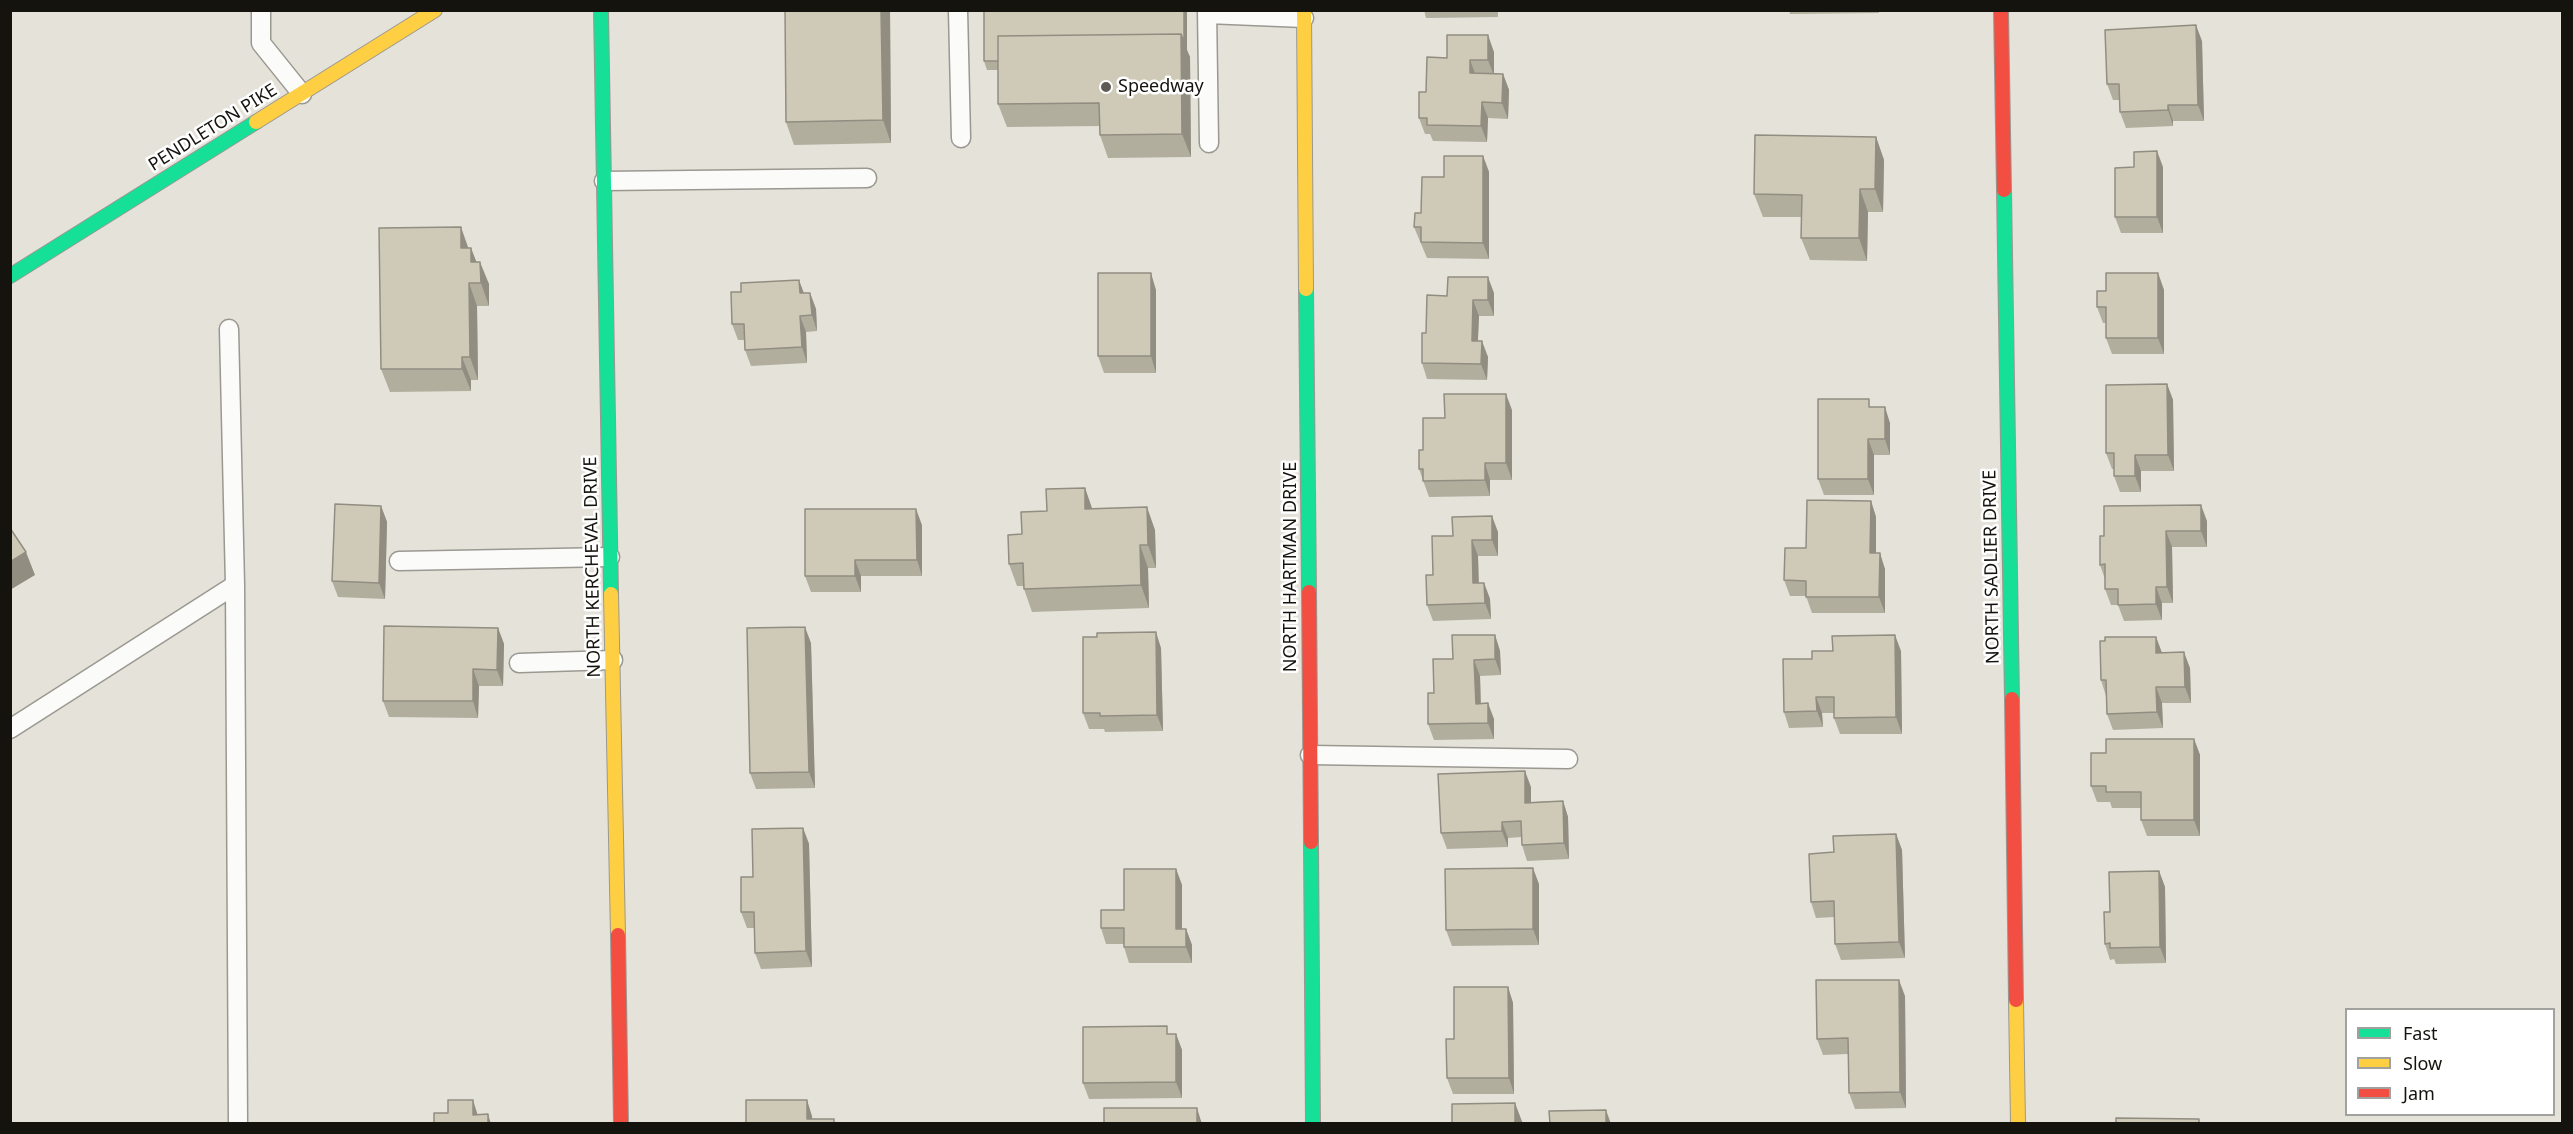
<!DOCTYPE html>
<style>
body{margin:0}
#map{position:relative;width:2573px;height:1134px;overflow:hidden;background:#e5e2d9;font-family:"Noto Sans",sans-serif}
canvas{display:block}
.frame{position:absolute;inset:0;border:12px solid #14130d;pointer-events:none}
.legend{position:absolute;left:2345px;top:1008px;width:210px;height:108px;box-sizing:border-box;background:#fff;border:2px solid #a1a19e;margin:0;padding:8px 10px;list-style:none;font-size:18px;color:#14130d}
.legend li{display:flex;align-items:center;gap:12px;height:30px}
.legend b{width:30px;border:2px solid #a1a19e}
</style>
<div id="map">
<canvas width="2573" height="1134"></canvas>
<div class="frame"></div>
<ul class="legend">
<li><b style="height:8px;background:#16e098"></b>Fast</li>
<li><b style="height:8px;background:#ffcf43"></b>Slow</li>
<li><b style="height:8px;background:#f24e42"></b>Jam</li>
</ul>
</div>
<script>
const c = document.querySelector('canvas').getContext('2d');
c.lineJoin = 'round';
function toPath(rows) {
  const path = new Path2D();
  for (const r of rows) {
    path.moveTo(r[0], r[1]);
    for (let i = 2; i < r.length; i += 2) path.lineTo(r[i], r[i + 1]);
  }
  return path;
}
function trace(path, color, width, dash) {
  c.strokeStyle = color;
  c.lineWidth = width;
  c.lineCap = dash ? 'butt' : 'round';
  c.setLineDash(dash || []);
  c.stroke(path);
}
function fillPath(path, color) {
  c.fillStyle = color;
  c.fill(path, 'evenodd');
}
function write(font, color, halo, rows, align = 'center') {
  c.font = font + ' "Noto Sans",sans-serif';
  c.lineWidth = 5;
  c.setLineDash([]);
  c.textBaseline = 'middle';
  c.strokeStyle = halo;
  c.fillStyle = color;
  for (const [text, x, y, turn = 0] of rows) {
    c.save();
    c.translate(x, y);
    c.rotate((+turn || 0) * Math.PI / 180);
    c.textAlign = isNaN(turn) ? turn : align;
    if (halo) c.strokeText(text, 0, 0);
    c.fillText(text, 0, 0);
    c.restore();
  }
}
const lane = toPath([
 [261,10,261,43,302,94],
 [958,10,961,138],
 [1207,10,1209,143],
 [1207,14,1304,18],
 [604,181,867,178],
 [399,561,610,557],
 [235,585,238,1124],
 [519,663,613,660],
 [10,729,235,585,229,329],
 [1310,755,1568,759]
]);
const fast = toPath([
 [601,10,611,594],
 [2004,190,2012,699],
 [10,276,256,122],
 [1306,289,1309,592],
 [1311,842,1313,1124]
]);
const slow = toPath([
 [1304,10,1306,289],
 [256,122,435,10],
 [611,594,618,935],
 [2016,1000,2018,1124]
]);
const jam = toPath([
 [2001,10,2004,190],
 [1309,592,1311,842],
 [2012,699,2016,1000],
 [618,935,621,1124]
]);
trace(lane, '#9a9891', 21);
trace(fast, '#9a9891', 16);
trace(slow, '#9a9891', 16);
trace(jam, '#9a9891', 16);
trace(lane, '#fbfbf9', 18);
trace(fast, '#16e098', 14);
trace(slow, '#ffcf43', 14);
trace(jam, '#f24e42', 14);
fillPath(toPath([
 [785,10,890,10,891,143,794,145,786,122],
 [1424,10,1498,10,1498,17,1426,18],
 [1789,10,1879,10,1879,13,1790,14],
 [2202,41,2204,121,2173,121,2173,126,2126,128,2120,112,2120,100,2113,100,2107,84],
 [1187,50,1190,57,1191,157,1108,158,1100,135,1100,126,1007,127,998,104,998,70,987,70,984,61],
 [1494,52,1494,74,1503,74,1509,90,1508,119,1488,118,1487,142,1433,141,1430,134,1425,134,1419,118,1426,92,1447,58],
 [1876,137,1884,160,1883,212,1868,212,1867,261,1810,260,1801,238,1802,217,1763,217,1754,194],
 [1483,156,1489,172,1489,259,1427,258,1414,227,1444,177],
 [2163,167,2163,233,2121,233,2115,217],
 [468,248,471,248,476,262,489,284,489,306,477,306,478,380,471,380,471,391,390,392,381,369],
 [2158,273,2164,290,2164,354,2112,354,2106,338,2106,323,2103,323,2097,307,2106,291],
 [1156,290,1156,373,1104,373,1098,356],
 [804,293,810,293,816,309,817,331,806,332,807,363,751,366,745,350,744,340,738,340,732,324],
 [1494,293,1494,316,1479,316,1478,341,1488,357,1487,380,1427,379,1422,363,1426,333,1447,296],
 [2167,384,2173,400,2174,471,2141,471,2141,492,2120,492,2114,476,2114,469,2112,469,2106,453],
 [1873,407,1890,423,1890,455,1874,455,1874,495,1824,495,1818,479],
 [1512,410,1512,480,1490,480,1490,496,1429,497,1419,469,1423,450,1445,418],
 [1085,488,1092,509,1155,530,1156,568,1148,568,1149,608,1032,612,1024,589,1023,586,1017,586,1009,564,1022,534,1047,511],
 [1871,501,1876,517,1876,553,1885,569,1885,613,1812,613,1806,596,1790,596,1784,580,1806,548],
 [381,506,387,522,385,599,338,597,332,581],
 [2207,521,2207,547,2172,547,2173,603,2162,603,2162,620,2124,621,2118,605,2111,605,2105,589,2105,579,2100,565,2104,536],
 [922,525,922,576,861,576,861,592,811,592,805,576],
 [1498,532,1498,556,1478,556,1479,583,1484,583,1490,599,1491,619,1433,621,1427,605,1433,575,1453,536],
 [498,628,504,644,503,686,479,686,478,718,389,717,383,701],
 [1495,635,1500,651,1501,675,1480,676,1481,703,1494,719,1494,739,1434,740,1428,724,1434,693,1453,659],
 [1097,637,1161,648,1163,731,1105,732,1104,729,1089,729,1083,713],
 [2156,637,2162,653,2190,668,2191,703,2162,703,2163,728,2113,730,2107,714,2106,696,2101,680],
 [811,643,815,788,756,789,750,773],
 [1901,651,1902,734,1840,734,1834,718,1834,713,1822,713,1823,727,1789,728,1784,712,1812,659],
 [2194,739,2200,755,2200,836,2147,836,2141,820,2141,808,2112,808,2110,802,2097,802,2091,786,2106,753],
 [1531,787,1531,802,1563,801,1568,817,1569,859,1527,861,1522,845,1521,837,1508,838,1508,847,1447,849,1441,833],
 [803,828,809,844,812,967,761,969,755,953,754,928,747,928,741,912,753,877],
 [1896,834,1902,850,1905,958,1841,960,1835,944,1835,917,1816,918,1811,902,1834,852],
 [1176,869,1182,885,1182,929,1186,929,1192,945,1192,963,1129,963,1124,947,1124,944,1106,944,1101,928],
 [2159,871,2165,887,2166,963,2116,964,2114,959,2110,960,2105,944,2110,912],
 [1539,884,1539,945,1452,946,1446,930],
 [1508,987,1513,1003,1514,1094,1453,1094,1447,1078,1454,1039],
 [1905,996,1906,1108,1855,1109,1849,1093,1848,1054,1823,1055,1817,1039],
 [1170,1034,1176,1034,1182,1050,1182,1098,1089,1099,1083,1083]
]), '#b2ae9e');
fillPath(toPath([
 [881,10,890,10,891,143,883,120],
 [1184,10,1187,10,1187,50,1190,57,1191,157,1182,134,1181,34],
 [2196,25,2202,41,2204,121,2198,105],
 [1488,35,1494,52,1494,76,1488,60],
 [1470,60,1476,76,1470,73],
 [1503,74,1509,90,1508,119,1502,103],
 [1482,102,1488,118,1487,142,1481,126],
 [2168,105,2173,121,2173,126,2168,110],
 [1876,137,1884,160,1883,212,1875,189],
 [2157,151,2163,167,2163,233,2157,217],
 [1483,156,1489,172,1489,259,1483,243],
 [1860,189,1868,212,1867,261,1859,238],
 [461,227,469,250,461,248],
 [471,248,480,271,480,284,471,262],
 [480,262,489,284,489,306,481,283],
 [1151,273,1156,290,1156,373,1151,356],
 [2158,273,2164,290,2164,354,2158,338],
 [1488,277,1494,293,1494,316,1488,300],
 [799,280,805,296,800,293],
 [469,283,477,306,478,380,470,357],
 [810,293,816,309,817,331,812,315],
 [1473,300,1479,316,1477,357,1472,341],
 [800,316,806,332,807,363,802,347],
 [1482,341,1488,357,1487,380,1481,364],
 [462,357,471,380,471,391,462,369],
 [2167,384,2173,400,2174,471,2168,455],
 [1506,394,1512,410,1512,480,1506,463],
 [1885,407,1890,423,1890,455,1885,439],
 [1868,439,1874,455,1874,495,1868,479],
 [2135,455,2141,471,2141,492,2135,476],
 [1485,463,1490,480,1490,496,1485,480],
 [1085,488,1093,511,1085,509],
 [1871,501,1876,517,1876,569,1870,553],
 [2201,505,2207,521,2207,547,2201,531],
 [381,506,387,522,385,599,379,583],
 [1147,507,1155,530,1156,568,1148,545],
 [916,509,922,525,922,576,917,560],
 [1492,516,1498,532,1498,556,1492,540],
 [2166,531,2172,547,2173,603,2167,587],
 [1472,540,1478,556,1479,599,1473,583],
 [1140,545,1148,568,1149,608,1141,585],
 [26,552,35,575,10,590,10,562],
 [1880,553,1885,569,1885,613,1879,597],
 [855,560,861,576,861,592,855,576],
 [1484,583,1490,599,1491,619,1485,603],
 [2156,587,2162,603,2162,620,2156,604],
 [805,627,811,643,815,788,809,772],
 [498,628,504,644,503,686,497,670],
 [1156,632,1161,648,1163,731,1157,715],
 [1495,635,1500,651,1501,675,1495,659],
 [1895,635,1901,651,1902,734,1896,717],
 [2156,637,2162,653,2156,653],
 [2184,652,2190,668,2191,703,2185,687],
 [1474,660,1480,676,1481,720,1476,704],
 [473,669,479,686,478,718,473,701],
 [2156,687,2162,703,2163,728,2157,712],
 [1816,697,1822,713,1823,727,1817,711],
 [1488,703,1494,719,1494,739,1488,723],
 [2194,739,2200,755,2200,836,2194,820],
 [1525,771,1531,787,1531,819,1525,803],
 [1563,801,1568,817,1569,859,1564,843],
 [1502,822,1508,838,1508,847,1502,831],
 [803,828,809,844,812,967,806,951],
 [1896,834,1902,850,1905,958,1899,942],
 [1533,868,1539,884,1539,945,1533,929],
 [1176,869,1182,885,1182,945,1176,929],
 [2159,871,2165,887,2166,963,2160,947],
 [1186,929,1192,945,1192,963,1186,947],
 [1899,980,1905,996,1906,1108,1900,1092],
 [1508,987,1513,1003,1514,1094,1509,1078],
 [1176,1034,1182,1050,1182,1098,1176,1082],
 [473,1100,478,1116,473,1115],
 [807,1100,812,1116,813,1124,807,1119],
 [1515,1103,1523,1124,1515,1124],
 [1197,1108,1202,1124,1197,1124],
 [1606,1110,1611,1124,1606,1124],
 [488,1114,491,1124,488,1124]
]), '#918d81');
const building = toPath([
 [785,10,881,10,883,120,786,122,785,10],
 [984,10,1184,10,1184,42,1181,34,998,36,998,61,984,61,984,10],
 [2196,25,2198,105,2168,105,2168,110,2120,112,2119,84,2107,84,2105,30,2196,25],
 [1181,34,1182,134,1100,135,1099,103,998,104,998,36,1181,34],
 [1447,35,1488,35,1488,60,1470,60,1470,73,1503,74,1502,103,1482,102,1481,126,1427,125,1427,118,1419,118,1419,92,1426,92,1427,57,1447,58,1447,35],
 [1755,135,1876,137,1875,189,1860,189,1859,238,1801,238,1802,195,1754,194,1755,135],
 [2157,151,2157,217,2115,217,2115,168,2134,167,2134,152,2157,151],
 [1444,156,1483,156,1483,243,1421,242,1421,227,1414,227,1415,213,1421,213,1422,177,1444,177,1444,156],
 [461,227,461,248,471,248,471,262,480,262,481,283,469,283,470,357,462,357,462,369,381,369,379,228,461,227],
 [1098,273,1151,273,1151,356,1098,356,1098,273],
 [2106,273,2158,273,2158,338,2106,338,2106,307,2097,307,2097,291,2106,291,2106,273],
 [1448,277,1488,277,1488,300,1473,300,1472,341,1482,341,1481,364,1422,363,1422,333,1426,333,1427,295,1447,296,1448,277],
 [799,280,800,293,810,293,812,315,800,316,802,347,745,350,744,324,732,324,731,292,741,292,741,283,799,280],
 [2167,384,2168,455,2135,455,2135,476,2114,476,2114,453,2106,453,2106,385,2167,384],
 [1444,394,1506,394,1506,463,1485,463,1485,480,1423,481,1423,469,1419,469,1419,450,1423,450,1423,418,1445,418,1444,394],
 [1818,399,1869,399,1869,407,1885,407,1885,439,1868,439,1868,479,1818,479,1818,399],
 [1085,488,1085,509,1147,507,1148,545,1140,545,1141,585,1024,589,1023,563,1009,564,1008,535,1022,534,1021,512,1047,511,1046,489,1085,488],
 [1807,500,1871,501,1870,553,1880,553,1879,597,1806,597,1806,581,1784,580,1785,548,1806,548,1807,500],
 [335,504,381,506,379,583,332,581,335,504],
 [2201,505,2201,531,2166,531,2167,587,2156,587,2156,604,2118,605,2118,589,2105,589,2105,564,2100,565,2100,536,2104,536,2104,506,2201,505],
 [805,509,916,509,917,560,855,560,855,576,805,576,805,509],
 [1492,516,1492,540,1472,540,1473,583,1484,583,1485,603,1427,605,1426,575,1433,575,1432,536,1453,536,1452,517,1492,516],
 [10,528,26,552,10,562,10,528],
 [384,626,498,628,497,670,473,669,473,701,383,701,384,626],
 [805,627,809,772,750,773,747,628,805,627],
 [1156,632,1157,715,1100,716,1100,713,1083,713,1083,637,1097,637,1097,633,1156,632],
 [1452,635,1495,635,1495,659,1474,660,1476,704,1488,703,1488,723,1428,724,1428,693,1434,693,1433,659,1453,659,1452,635],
 [1895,635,1896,717,1834,718,1834,697,1816,697,1817,711,1784,712,1783,659,1812,659,1812,651,1833,651,1832,636,1895,635],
 [2105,637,2156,637,2156,653,2184,652,2185,687,2156,687,2157,712,2107,714,2106,680,2101,680,2100,641,2105,641,2105,637],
 [2106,739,2194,739,2194,820,2141,820,2141,792,2106,792,2106,786,2091,786,2091,753,2106,753,2106,739],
 [1525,771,1525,803,1563,801,1564,843,1522,845,1521,821,1502,822,1502,831,1441,833,1438,774,1525,771],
 [803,828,806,951,755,953,754,912,741,912,741,877,753,877,752,829,803,828],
 [1896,834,1899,942,1835,944,1834,901,1811,902,1809,854,1834,852,1833,836,1896,834],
 [1533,868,1533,929,1446,930,1445,869,1533,868],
 [1124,869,1176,869,1176,929,1186,929,1186,947,1124,947,1124,928,1101,928,1101,910,1124,910,1124,869],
 [2159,871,2160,947,2110,948,2110,943,2105,944,2104,912,2110,912,2109,872,2159,871],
 [1816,980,1899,980,1900,1092,1849,1093,1848,1038,1817,1039,1816,980],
 [1454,987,1508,987,1509,1078,1447,1078,1446,1039,1454,1039,1454,987],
 [1167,1026,1167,1034,1176,1034,1176,1082,1083,1083,1083,1027,1167,1026],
 [448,1100,473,1100,473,1115,488,1114,488,1124,434,1124,434,1113,448,1113,448,1100],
 [746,1100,807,1100,807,1119,834,1119,834,1124,746,1124,746,1100],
 [1515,1103,1515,1124,1452,1124,1452,1104,1515,1103],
 [1104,1108,1197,1108,1197,1124,1104,1124,1104,1108],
 [1606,1110,1606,1124,1550,1124,1549,1111,1606,1110],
 [2116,1118,2199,1119,2199,1124,2116,1124,2116,1118]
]);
fillPath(building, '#cfcab8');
trace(building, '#918d81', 1.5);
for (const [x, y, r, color] of [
 [1106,87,6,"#5d5b54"]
]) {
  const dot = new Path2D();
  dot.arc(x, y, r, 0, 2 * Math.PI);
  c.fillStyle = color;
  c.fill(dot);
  trace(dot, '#fff', 2);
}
write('18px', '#14130d', '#fff', [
 ["Speedway",1118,87]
], 'left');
write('18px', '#14130d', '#fff', [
 ["PENDLETON PIKE",213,128,-32],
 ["NORTH KERCHEVAL DRIVE",593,567,-91],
 ["NORTH HARTMAN DRIVE",1291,567,-90],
 ["NORTH SADLIER DRIVE",1992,567,-91]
]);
</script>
